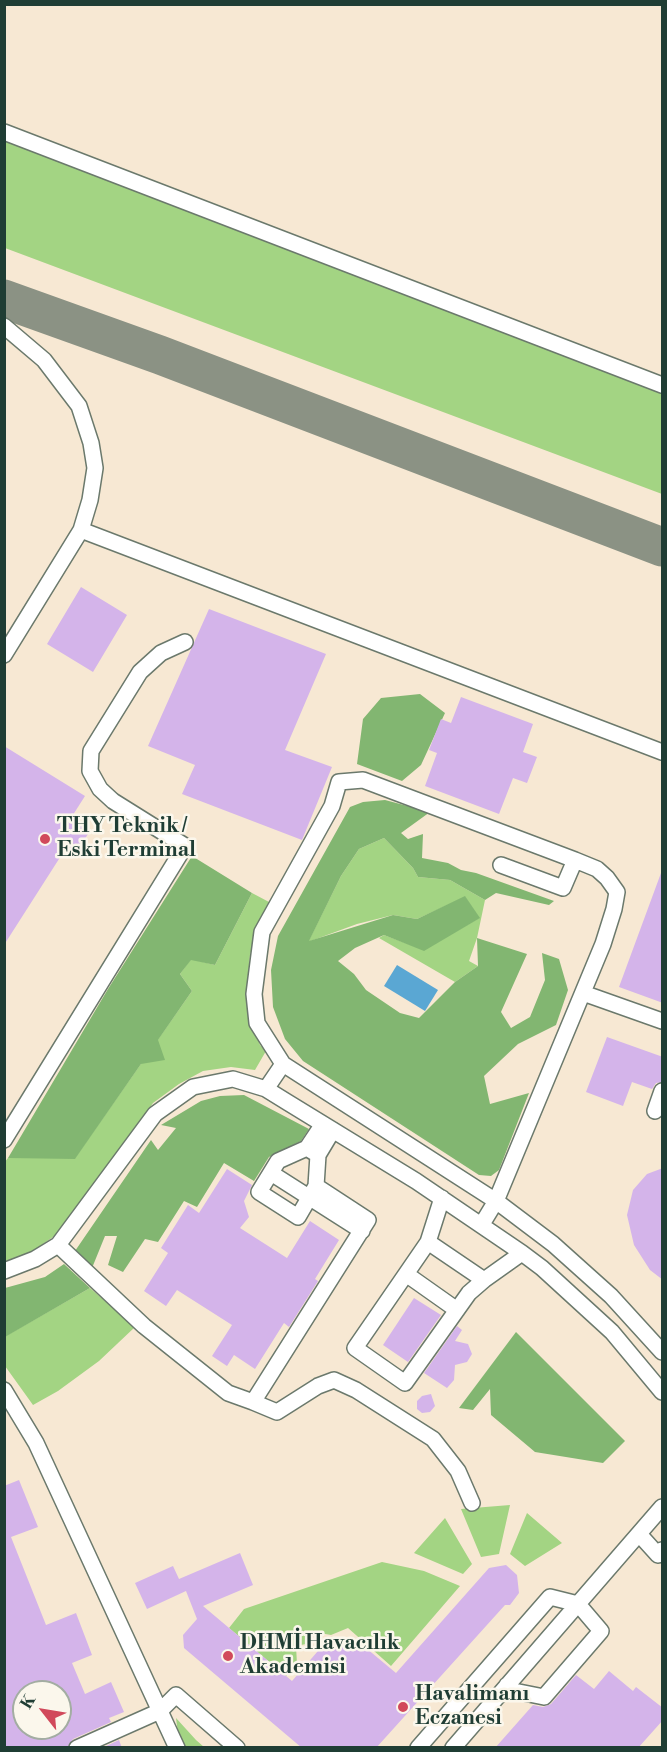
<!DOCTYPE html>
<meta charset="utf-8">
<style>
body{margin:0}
#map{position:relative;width:667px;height:1752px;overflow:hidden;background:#f7e8d3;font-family:"Libre Bodoni",serif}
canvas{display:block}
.frame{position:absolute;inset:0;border:6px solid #1f3d34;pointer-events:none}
.north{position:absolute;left:12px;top:1680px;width:60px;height:60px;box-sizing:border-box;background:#fbf7ec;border:2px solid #a3ada2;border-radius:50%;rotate:301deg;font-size:16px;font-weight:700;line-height:24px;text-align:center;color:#1f3d34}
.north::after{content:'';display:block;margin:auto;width:21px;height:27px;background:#d1495b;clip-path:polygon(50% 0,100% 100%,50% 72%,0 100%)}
</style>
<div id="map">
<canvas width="667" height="1752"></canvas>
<div class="frame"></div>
<div class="north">K</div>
</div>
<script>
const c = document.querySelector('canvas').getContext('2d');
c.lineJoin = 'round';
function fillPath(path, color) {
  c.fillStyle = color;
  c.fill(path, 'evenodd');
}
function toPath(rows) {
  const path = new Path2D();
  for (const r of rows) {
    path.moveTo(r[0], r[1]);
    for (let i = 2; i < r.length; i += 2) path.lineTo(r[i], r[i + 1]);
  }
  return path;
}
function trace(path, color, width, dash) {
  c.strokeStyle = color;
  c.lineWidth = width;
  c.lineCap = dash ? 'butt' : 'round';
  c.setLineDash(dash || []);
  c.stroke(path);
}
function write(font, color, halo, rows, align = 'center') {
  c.font = font + ' "Libre Bodoni",serif';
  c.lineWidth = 5;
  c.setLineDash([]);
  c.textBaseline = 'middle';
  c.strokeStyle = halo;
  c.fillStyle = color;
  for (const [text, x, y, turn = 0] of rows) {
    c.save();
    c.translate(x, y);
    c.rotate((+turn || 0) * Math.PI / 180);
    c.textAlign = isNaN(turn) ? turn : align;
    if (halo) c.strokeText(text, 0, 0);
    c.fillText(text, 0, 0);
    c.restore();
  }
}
fillPath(toPath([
 [4,140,662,393,662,494,5,248],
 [384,838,413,868,418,877,450,880,485,900,477,938,469,961,478,966,455,982,379,938,384,935,424,950,479,918,465,897,417,919,393,915,357,924,308,942,341,876,359,849],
 [252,893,269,902,259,924,250,955,247,994,251,1018,260,1045,266,1051,255,1070,231,1067,203,1071,179,1084,153,1103,67,1227,26,1256,5,1261,4,1163,8,1158,75,1158,192,991,180,974,191,959,215,965],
 [90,1288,135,1327,99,1361,58,1391,33,1405,5,1366,4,1337],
 [510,1505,499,1554,481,1557,461,1509],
 [527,1513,562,1543,525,1566,510,1554],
 [445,1518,472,1564,463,1574,414,1553],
 [382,1562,424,1571,460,1586,391,1666,348,1628,331,1635,314,1632,306,1644,296,1646,297,1664,286,1676,229,1628,244,1609],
 [176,1718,196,1740,204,1747,183,1747,178,1734]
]), '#a3d483');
fillPath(toPath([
 [420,694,445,713,421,765,402,781,357,764,363,719,381,698],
 [385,800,430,812,401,833,408,839,423,834,422,858,448,863,461,870,476,873,554,901,549,905,496,893,485,900,450,880,418,877,413,868,384,838,359,849,341,876,309,941,393,915,417,919,465,896,480,918,424,951,384,935,355,948,338,961,354,974,366,990,400,1013,419,1018,455,982,478,966,477,938,527,954,501,1012,511,1028,530,1017,545,980,542,953,559,959,568,990,556,1025,518,1044,484,1076,490,1104,529,1093,499,1170,491,1176,479,1175,303,1061,285,1039,273,1007,271,970,278,936,350,807,363,802],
 [192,856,252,893,215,965,191,960,180,974,192,991,158,1040,165,1060,141,1064,75,1159,8,1158,108,989],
 [244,1095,309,1129,301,1141,269,1157,254,1181,224,1163,197,1207,184,1201,158,1242,145,1239,123,1272,108,1265,117,1236,105,1236,92,1268,75,1251,151,1140,158,1150,176,1128,161,1125,201,1101,220,1096],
 [64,1264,90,1288,5,1337,5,1288,45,1277],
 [516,1332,625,1441,603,1463,535,1452,491,1415,490,1389,473,1410,459,1408]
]), '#82b671');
fillPath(toPath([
 [397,965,438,990,425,1011,384,986]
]), '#5aa7d3');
trace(toPath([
 [4,299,160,355,662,547]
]), '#8b9284', 39);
fillPath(toPath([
 [81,587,127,615,93,672,47,644],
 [209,609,326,654,285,750,332,767,302,840,182,794,195,765,148,746],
 [461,697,533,724,523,752,537,757,527,783,513,778,499,814,425,786,437,753,429,750,441,719,451,723],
 [4,746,85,796,71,818,90,831,75,854,66,848,4,945],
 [661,873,663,874,663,1003,619,987],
 [607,1037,663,1057,663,1082,656,1083,652,1089,632,1082,623,1106,586,1092],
 [663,1168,663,1280,650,1270,634,1245,627,1215,633,1190,647,1174],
 [227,1169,252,1185,244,1201,249,1217,240,1228,287,1258,310,1221,339,1240,315,1279,318,1281,289,1327,284,1323,255,1369,234,1355,227,1366,212,1356,232,1325,177,1290,166,1306,144,1291,168,1253,161,1248,188,1205,199,1213],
 [414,1298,441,1315,408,1362,383,1345],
 [457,1326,462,1330,455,1341,468,1344,472,1354,467,1362,455,1365,454,1380,447,1388,424,1373],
 [431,1394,435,1406,430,1412,422,1413,417,1409,417,1401,422,1396],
 [19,1480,38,1527,11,1537,46,1625,76,1613,92,1655,72,1663,85,1694,111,1682,124,1712,109,1718,111,1722,73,1739,67,1748,4,1748,4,1486],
 [24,1692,60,1692,60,1728,24,1728],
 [240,1553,253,1585,203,1606,292,1681,324,1644,360,1643,396,1673,489,1568,506,1565,517,1575,519,1593,510,1605,505,1605,376,1748,302,1748,184,1648,183,1635,197,1619,186,1591,147,1609,135,1583,173,1566,179,1579],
 [609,1671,633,1691,636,1687,663,1708,663,1720,638,1748,495,1748,533,1705,543,1707,551,1704,576,1675,594,1689],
 [119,1740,122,1748,102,1748]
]), '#d4b4ea');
const minor = toPath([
 [4,132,662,385],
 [4,326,44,360,79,406,91,443,95,468,90,500,81,530,662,752],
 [4,655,81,530],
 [501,865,563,888,575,860,363,780,339,782,332,806,262,932,254,994,257,1023,283,1064,496,1201,553,1244,611,1296,662,1352],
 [583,993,662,1021],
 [266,1089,283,1064],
 [655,1111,662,1091],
 [4,1140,185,846,113,801,100,789,90,771,91,751,140,672,161,653,185,642],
 [310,1150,318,1155,333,1130],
 [271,1173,362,1231],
 [316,1186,298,1217,259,1192,278,1161,307,1148,323,1124],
 [442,1198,428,1242,484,1280,522,1253],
 [482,1224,496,1201,603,944,614,909,617,892,607,878,597,869,575,860],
 [428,1242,406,1274,457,1310],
 [58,1245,144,1326,228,1393,253,1402,368,1220,316,1186,318,1155],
 [4,1271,35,1259,58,1245,155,1114,193,1087,233,1079,266,1089,287,1102,416,1181,522,1253,542,1268,612,1332,662,1392],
 [406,1274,355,1348,405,1383,469,1293,484,1280],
 [4,1390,36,1443,177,1748],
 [253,1402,277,1412,318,1386,334,1380,356,1390,433,1439,458,1471,472,1503],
 [639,1534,658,1555,662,1550],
 [77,1748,160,1711,176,1695,237,1748],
 [418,1748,550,1597,578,1604,601,1631,544,1697,514,1691,507,1685],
 [453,1748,662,1507]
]);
trace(minor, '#6b796c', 18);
trace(minor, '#fff', 15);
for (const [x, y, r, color] of [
 [45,839,6,"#d1495b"],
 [228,1656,6,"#d1495b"],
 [403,1707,6,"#d1495b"]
]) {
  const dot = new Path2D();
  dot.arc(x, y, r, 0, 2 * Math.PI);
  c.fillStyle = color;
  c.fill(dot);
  trace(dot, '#fbf7ec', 2);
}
write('bold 21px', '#1f3d34', '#fbf7ec', [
 ["THY Teknik /",57,827],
 ["Eski Terminal",57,851],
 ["DHMİ Havacılık",240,1644],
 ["Akademisi",240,1668],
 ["Havalimanı",415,1695],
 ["Eczanesi",415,1719]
], 'left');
</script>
